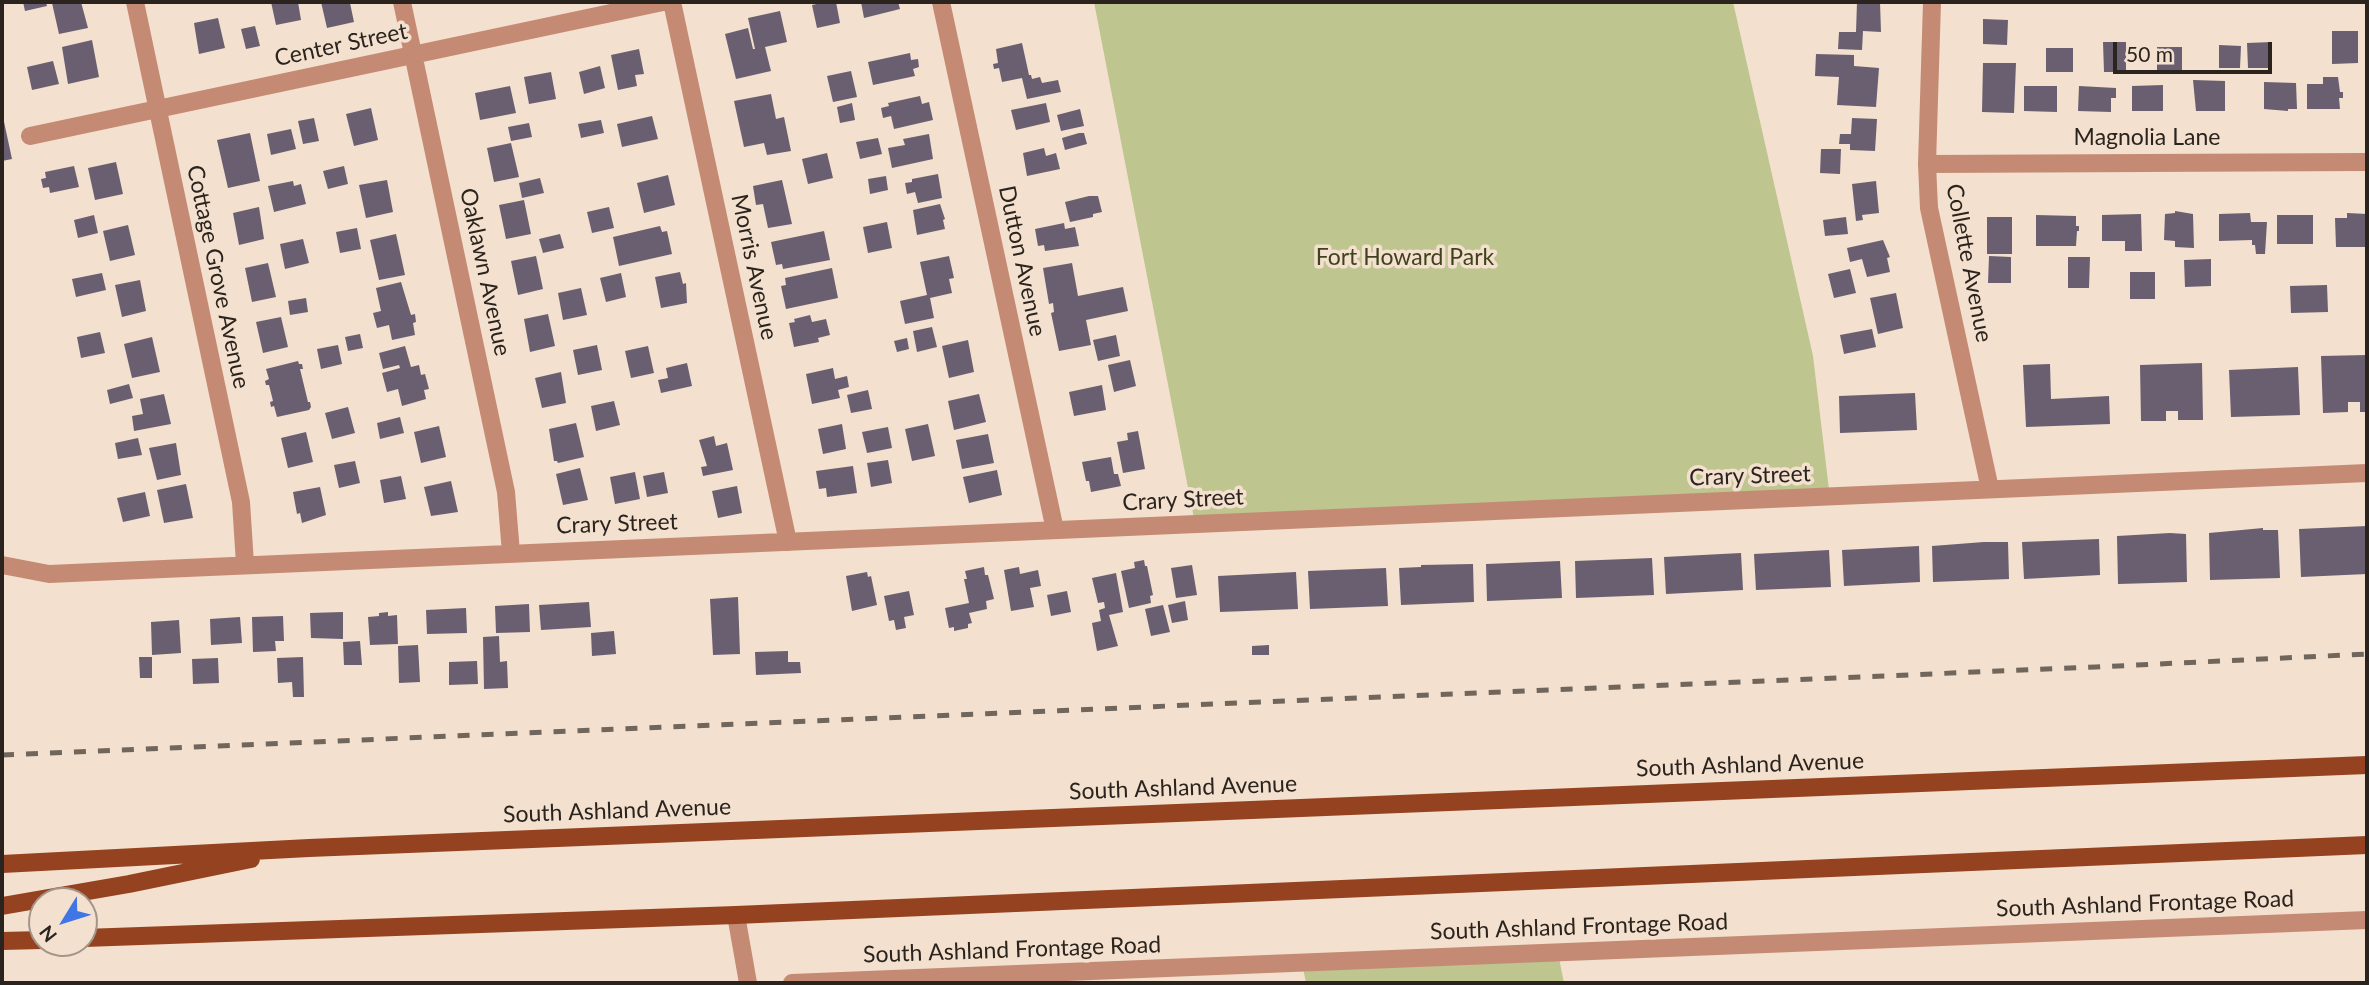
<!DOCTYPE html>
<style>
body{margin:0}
#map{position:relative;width:2369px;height:985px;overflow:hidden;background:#f3e0ce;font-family:Lato,sans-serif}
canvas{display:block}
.frame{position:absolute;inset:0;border:4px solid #2b241e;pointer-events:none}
.north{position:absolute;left:28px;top:887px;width:70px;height:70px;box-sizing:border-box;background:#f3e0ce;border:2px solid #a39588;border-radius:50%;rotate:232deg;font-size:19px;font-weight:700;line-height:28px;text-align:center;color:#2b241e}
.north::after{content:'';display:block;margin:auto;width:24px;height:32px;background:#4075e5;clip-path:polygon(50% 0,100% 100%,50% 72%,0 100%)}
.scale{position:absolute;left:2113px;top:42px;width:159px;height:32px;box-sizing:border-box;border:4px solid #2b241e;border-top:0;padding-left:9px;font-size:21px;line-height:24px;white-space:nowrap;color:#2b241e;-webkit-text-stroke:5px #f3e0ce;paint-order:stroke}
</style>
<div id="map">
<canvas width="2369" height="985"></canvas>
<div class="frame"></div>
<div class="north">N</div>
<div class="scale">50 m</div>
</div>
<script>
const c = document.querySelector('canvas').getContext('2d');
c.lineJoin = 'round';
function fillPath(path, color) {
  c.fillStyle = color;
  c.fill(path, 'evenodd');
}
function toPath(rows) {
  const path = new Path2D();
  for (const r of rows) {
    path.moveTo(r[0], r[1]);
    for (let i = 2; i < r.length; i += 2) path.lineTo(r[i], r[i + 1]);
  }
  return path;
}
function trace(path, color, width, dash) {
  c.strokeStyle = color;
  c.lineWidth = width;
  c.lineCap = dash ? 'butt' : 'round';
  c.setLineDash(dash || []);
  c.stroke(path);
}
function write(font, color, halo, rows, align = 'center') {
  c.font = font + ' Lato,sans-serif';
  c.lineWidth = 7;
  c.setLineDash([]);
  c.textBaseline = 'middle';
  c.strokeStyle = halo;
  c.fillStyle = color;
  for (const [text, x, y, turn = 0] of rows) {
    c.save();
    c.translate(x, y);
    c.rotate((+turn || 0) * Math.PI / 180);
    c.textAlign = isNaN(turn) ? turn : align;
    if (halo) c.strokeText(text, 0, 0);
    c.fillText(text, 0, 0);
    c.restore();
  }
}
fillPath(toPath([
 [1094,2,1733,2,1813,356,1830,498,1195,524],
 [1558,953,1564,983,1306,983,1302,963]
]), '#bec58f');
fillPath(toPath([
 [23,2,46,2,47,6,25,11],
 [59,2,81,2,88,28,59,34,52,3],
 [271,2,298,2,301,20,276,25],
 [321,2,350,3,354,22,327,28],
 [826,2,836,2,840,23,817,28,812,5],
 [861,2,898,2,900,9,864,18],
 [1857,2,1880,2,1881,32,1863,31,1862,50,1838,49,1839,32,1856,32],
 [780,11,787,42,765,47,771,71,736,79,725,34,748,28,753,49,755,49,748,18],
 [218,18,225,48,199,54,194,23],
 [1983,19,2008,20,2007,45,1983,44],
 [255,26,260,46,246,49,241,29],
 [2332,31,2358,31,2358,63,2332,64],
 [92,40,99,77,68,84,62,47],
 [2103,42,2126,42,2126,72,2104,72],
 [2272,42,2272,68,2248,68,2247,43],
 [1022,43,1029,75,1031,75,1032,79,1040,77,1042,83,1058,80,1061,92,1027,99,1022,78,1002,82,999,68,994,69,993,64,998,63,996,49],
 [2219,45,2241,46,2240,68,2219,68],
 [2157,47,2182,47,2182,71,2157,71],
 [2046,48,2073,48,2073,72,2046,72],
 [639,49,644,74,635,75,637,86,618,90,611,55],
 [910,53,911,60,918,59,919,67,913,69,915,76,873,85,868,62],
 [1816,54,1854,55,1854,66,1879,68,1876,107,1837,105,1839,77,1815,76],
 [53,61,59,84,32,90,27,67],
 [1983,63,2016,63,2014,113,1982,112],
 [600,66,605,88,584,94,579,72],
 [851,71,857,97,833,102,827,76],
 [551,72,556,99,529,104,524,77],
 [2323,77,2338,77,2340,92,2343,92,2343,98,2339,98,2340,109,2307,109,2307,84,2323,84],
 [2193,80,2225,81,2225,111,2196,111],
 [2264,82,2296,83,2297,109,2288,109,2288,111,2264,109],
 [2163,85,2163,111,2132,111,2132,86],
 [510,86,516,113,480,120,475,93],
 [2024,86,2057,86,2057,112,2024,111],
 [2079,86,2116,88,2116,98,2111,98,2111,112,2078,111],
 [771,94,776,119,784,117,791,151,767,155,764,143,744,147,734,101],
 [920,96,922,104,929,102,933,120,894,129,891,116,883,118,881,108,889,106,888,103],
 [852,103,855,120,840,123,837,107],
 [1046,103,1050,122,1016,130,1011,110],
 [371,108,378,140,354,146,346,114],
 [1080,109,1084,126,1061,131,1057,115],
 [652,116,658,139,622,147,617,124],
 [3,117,12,159,2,161,2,118],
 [314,118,319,141,303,144,298,121],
 [1852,118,1877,119,1875,151,1850,150,1850,144,1839,144,1840,134,1851,134],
 [601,120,604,133,581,138,578,124],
 [529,123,532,137,511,141,508,127],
 [291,129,296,149,271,155,267,134],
 [250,133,260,181,228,188,217,140],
 [1079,133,1084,133,1087,144,1065,150,1062,138],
 [929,134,933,159,892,168,888,148,905,145,903,139],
 [878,138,882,154,860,159,856,142],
 [511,143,519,177,494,182,487,148],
 [1044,148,1046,156,1056,153,1060,169,1027,176,1023,153],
 [1821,149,1841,149,1840,174,1820,173],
 [827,153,833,178,808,184,802,159],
 [116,162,123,194,95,200,88,168],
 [74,166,79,187,50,193,49,187,43,188,41,179,46,178,45,172],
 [344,166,348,184,328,189,323,171],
 [938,174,942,198,918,203,915,192,907,194,905,183,912,182,912,179],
 [668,175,675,205,644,213,637,183],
 [886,176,888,190,870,194,868,179],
 [540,178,544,193,522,198,519,183],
 [387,180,393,212,366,218,359,185],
 [782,180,792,224,768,228,763,204,756,205,753,186],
 [293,181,294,186,301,184,306,204,274,212,268,186],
 [1876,181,1879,213,1862,215,1863,220,1856,221,1852,184],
 [1089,196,1098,196,1102,212,1093,214,1093,217,1070,222,1065,202],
 [524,200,531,234,506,239,499,205],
 [940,204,945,219,943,220,945,229,917,235,913,210],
 [259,207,264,239,239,245,233,213],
 [609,207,614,228,592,233,587,212],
 [2175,211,2193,214,2194,248,2175,247,2175,241,2164,240,2165,214,2175,213],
 [2250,213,2251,222,2267,222,2265,254,2256,254,2255,245,2252,245,2252,240,2219,241,2219,214],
 [2347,213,2367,214,2367,247,2336,247,2335,218,2347,218],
 [2141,214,2142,251,2125,251,2125,241,2102,241,2102,215],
 [94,215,98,233,78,238,74,220],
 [2036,215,2076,216,2076,226,2079,226,2079,231,2077,231,2076,246,2036,246],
 [2277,215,2313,215,2313,244,2277,244],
 [1846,217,1848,234,1825,236,1823,220],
 [1987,217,2012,217,2012,254,1987,254],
 [887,222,892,248,868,253,863,227],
 [1064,223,1065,229,1075,227,1079,246,1045,251,1044,245,1038,246,1035,229],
 [128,225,135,255,110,261,103,231],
 [660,226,662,232,667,231,672,254,619,266,613,237],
 [357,228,361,249,340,253,336,232],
 [824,231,830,260,783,269,782,264,776,265,771,242],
 [396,234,405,275,379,280,370,240],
 [560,234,564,248,543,253,539,239],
 [303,239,309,263,285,269,280,244],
 [1883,240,1890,257,1887,258,1890,272,1867,277,1862,259,1850,262,1847,248],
 [536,256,543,289,518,295,511,261],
 [949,256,954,278,949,279,952,293,930,298,934,318,905,324,900,301,927,295,920,262],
 [1989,256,2011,257,2011,283,1988,283],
 [2068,257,2090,257,2089,288,2068,288],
 [2211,259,2211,286,2185,287,2184,260],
 [268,263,276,297,252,302,245,268],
 [1072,263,1078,296,1123,287,1128,311,1086,320,1091,345,1059,351,1051,313,1054,312,1053,303,1049,304,1043,268],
 [832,268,838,298,786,309,781,286,786,285,785,278],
 [1850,269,1856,293,1834,298,1828,274],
 [680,272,683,284,686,283,687,303,661,308,655,277],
 [2130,272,2155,272,2155,299,2130,299],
 [102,273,106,290,76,297,72,279],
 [621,273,626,297,606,302,600,278],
 [140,280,146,311,122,317,115,285],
 [401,282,411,315,415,314,416,322,413,323,415,335,392,340,389,325,377,328,373,313,381,311,376,288],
 [2327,285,2328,312,2291,313,2290,286],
 [581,288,587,315,563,320,558,293],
 [1896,293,1903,328,1878,334,1870,298],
 [306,298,308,312,290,315,288,301],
 [548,314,555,346,530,352,524,319],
 [810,315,812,322,826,319,830,335,818,338,819,342,794,347,789,323,795,322,794,319],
 [281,317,288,347,263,353,256,322],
 [932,327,937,347,917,352,913,331],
 [1872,329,1876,347,1844,354,1840,335],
 [100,332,105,353,81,358,77,337],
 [360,334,363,348,348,351,345,337],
 [1116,335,1120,356,1098,361,1093,340],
 [152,337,160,372,132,378,124,344],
 [907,338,909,349,897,352,894,341],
 [968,340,974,372,949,378,942,346],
 [338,345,342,364,321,369,317,349],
 [597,345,602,370,578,375,573,350],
 [405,346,411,367,419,365,421,375,425,374,429,389,424,390,426,399,402,406,398,389,387,392,382,373,400,368,399,365,383,369,379,353],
 [648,346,654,373,631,378,625,351],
 [2367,355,2367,412,2360,412,2360,402,2348,402,2348,412,2323,413,2321,356],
 [1130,360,1136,386,1114,392,1108,365],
 [298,361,299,364,302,364,303,369,300,369,308,402,310,402,311,407,309,410,277,417,274,406,271,407,270,402,273,401,269,385,266,385,265,381,269,379,266,369],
 [687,363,692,386,661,393,658,380,668,378,666,368],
 [2202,363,2203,420,2178,420,2178,411,2166,411,2166,421,2141,421,2140,365],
 [2050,364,2051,399,2109,396,2110,424,2026,427,2023,365],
 [2298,367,2300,415,2231,417,2229,370],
 [833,368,835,379,847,376,849,387,838,390,840,398,812,404,806,374],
 [561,372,566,403,542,408,535,378],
 [129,384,133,398,110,404,107,390],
 [1102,385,1106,410,1074,416,1069,392],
 [868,390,872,409,851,413,847,395],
 [1915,393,1917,430,1840,433,1839,396],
 [164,394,171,424,134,431,132,416,143,414,140,399],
 [979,394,986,422,954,430,948,401],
 [614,401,620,425,596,431,591,406],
 [348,407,355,433,332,439,325,413],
 [400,417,404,433,380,439,377,423],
 [576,423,584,457,558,463,557,461,554,461,549,429],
 [842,424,846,449,823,454,818,429],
 [928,424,935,456,912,461,905,429],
 [439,426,446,457,421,463,414,432],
 [888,427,892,448,867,453,862,432],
 [1138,431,1145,469,1123,473,1117,442,1128,440,1127,433],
 [306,432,313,462,288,468,281,438],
 [988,434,994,463,962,469,956,440],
 [714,436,716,446,727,443,733,470,703,476,701,467,707,466,699,440],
 [138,438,142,455,118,459,115,443],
 [176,443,181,475,157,480,149,448],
 [1111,457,1114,474,1118,474,1121,486,1091,492,1089,481,1086,481,1082,462],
 [888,460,892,483,871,487,867,463],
 [355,461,360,483,339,488,334,465],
 [853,466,857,493,827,497,826,488,819,489,816,471],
 [580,468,588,500,563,505,556,474],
 [997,470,1002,495,969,503,963,477],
 [635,472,640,499,615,504,610,477],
 [664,472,668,493,647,497,643,476],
 [401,476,406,499,384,503,380,480],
 [451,481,458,512,431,516,424,487],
 [186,484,193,518,164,523,157,490],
 [737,486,742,513,718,518,712,491],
 [320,487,326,515,302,523,300,513,297,514,293,492],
 [145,492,150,516,123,522,117,498],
 [2367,526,2367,574,2301,577,2299,529],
 [2263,528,2263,530,2278,530,2280,578,2210,580,2209,533],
 [2170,533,2186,534,2187,582,2118,584,2117,536],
 [2099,539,2100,575,2024,579,2022,542],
 [1984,542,2008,542,2009,579,1933,582,1932,546],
 [1919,546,1920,582,1844,586,1842,550],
 [1829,550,1831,587,1756,590,1754,554],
 [1741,553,1743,590,1666,594,1664,557],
 [1652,558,1654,595,1576,598,1575,561],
 [1144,560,1145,566,1147,566,1153,595,1150,596,1151,603,1129,608,1121,571,1135,568,1134,562],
 [1560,561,1562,598,1487,601,1486,564],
 [1473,564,1474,602,1401,605,1399,568,1421,567,1421,565],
 [1192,565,1197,595,1176,598,1171,568],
 [984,567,985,575,988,575,994,599,986,601,987,609,969,613,972,623,968,624,968,628,954,631,954,627,949,628,945,608,969,603,964,579,967,579,965,571],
 [1019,567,1020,574,1038,570,1041,586,1030,588,1034,607,1011,611,1004,570],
 [1386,568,1388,606,1310,609,1308,571],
 [867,572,868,577,871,576,877,605,852,611,846,576],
 [1296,572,1298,609,1220,612,1218,576],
 [1116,573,1123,612,1109,615,1118,646,1097,651,1092,623,1101,621,1099,610,1105,608,1104,602,1098,603,1092,578],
 [909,591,914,615,904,617,906,628,896,630,894,620,889,621,884,596],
 [1067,591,1071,612,1051,616,1047,595],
 [738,597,740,654,713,655,710,599],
 [1185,601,1188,620,1172,623,1168,605],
 [589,602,591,627,541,630,539,605],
 [529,604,530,632,496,633,495,606],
 [1163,605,1170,632,1151,636,1145,609],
 [466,608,467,633,427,634,426,610],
 [343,612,343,639,311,638,310,613],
 [388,612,388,616,397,615,398,644,370,645,368,617,379,616,379,613],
 [283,616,284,641,275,641,276,651,253,652,252,617],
 [240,617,242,643,211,645,210,619],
 [179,620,181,653,152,655,151,622],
 [614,631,616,654,592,656,591,633],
 [499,636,500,662,507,661,508,688,484,689,483,637],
 [360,641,362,665,344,665,343,642],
 [418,645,420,682,399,683,398,646],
 [1269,645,1269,655,1252,655,1252,646],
 [788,651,788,662,800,662,801,673,756,675,755,652],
 [139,657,152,657,152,678,140,678],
 [303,657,304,697,293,697,292,682,278,683,277,658],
 [218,658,219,683,193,684,192,659],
 [477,661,478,684,449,685,449,662]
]), '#695f71');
trace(toPath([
 [135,2,241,502,245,564],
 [402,2,506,492,511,553],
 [672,2,788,542],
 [941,2,1055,530],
 [1932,2,1927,164,1929,208,1990,489],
 [30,136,663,2],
 [1927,164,2367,162],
 [2,565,49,574,2367,473],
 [736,915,748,983],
 [792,983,2367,920]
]), '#c58a74', 18);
trace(toPath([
 [2,864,309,848,2367,765],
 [2,906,129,884,251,859],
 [84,938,736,915,2367,845],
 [2,941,42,940]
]), '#954220', 18);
trace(toPath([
 [2,755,2096,667,2367,654]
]), '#71665c', 5, [12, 12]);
write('23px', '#2b241e', '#f3e0ce', [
 ["Center Street",341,45,-12],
 ["Magnolia Lane",2147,138],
 ["Dutton Avenue",1022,261,78],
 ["Collette Avenue",1969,263,79],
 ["Morris Avenue",754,267,78],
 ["Oaklawn Avenue",485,272,78],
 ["Cottage Grove Avenue",218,277,78],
 ["Crary Street",1750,476,-2],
 ["Crary Street",1183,500,-3],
 ["Crary Street",617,524,-2],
 ["South Ashland Avenue",1750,765,-2],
 ["South Ashland Avenue",1183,788,-2],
 ["South Ashland Avenue",617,811,-2],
 ["South Ashland Frontage Road",2145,904,-2],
 ["South Ashland Frontage Road",1579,927,-2],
 ["South Ashland Frontage Road",1012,950,-2]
]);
write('23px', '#3f431c', '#f3e0ce', [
 ["Fort Howard Park",1405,258]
]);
</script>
